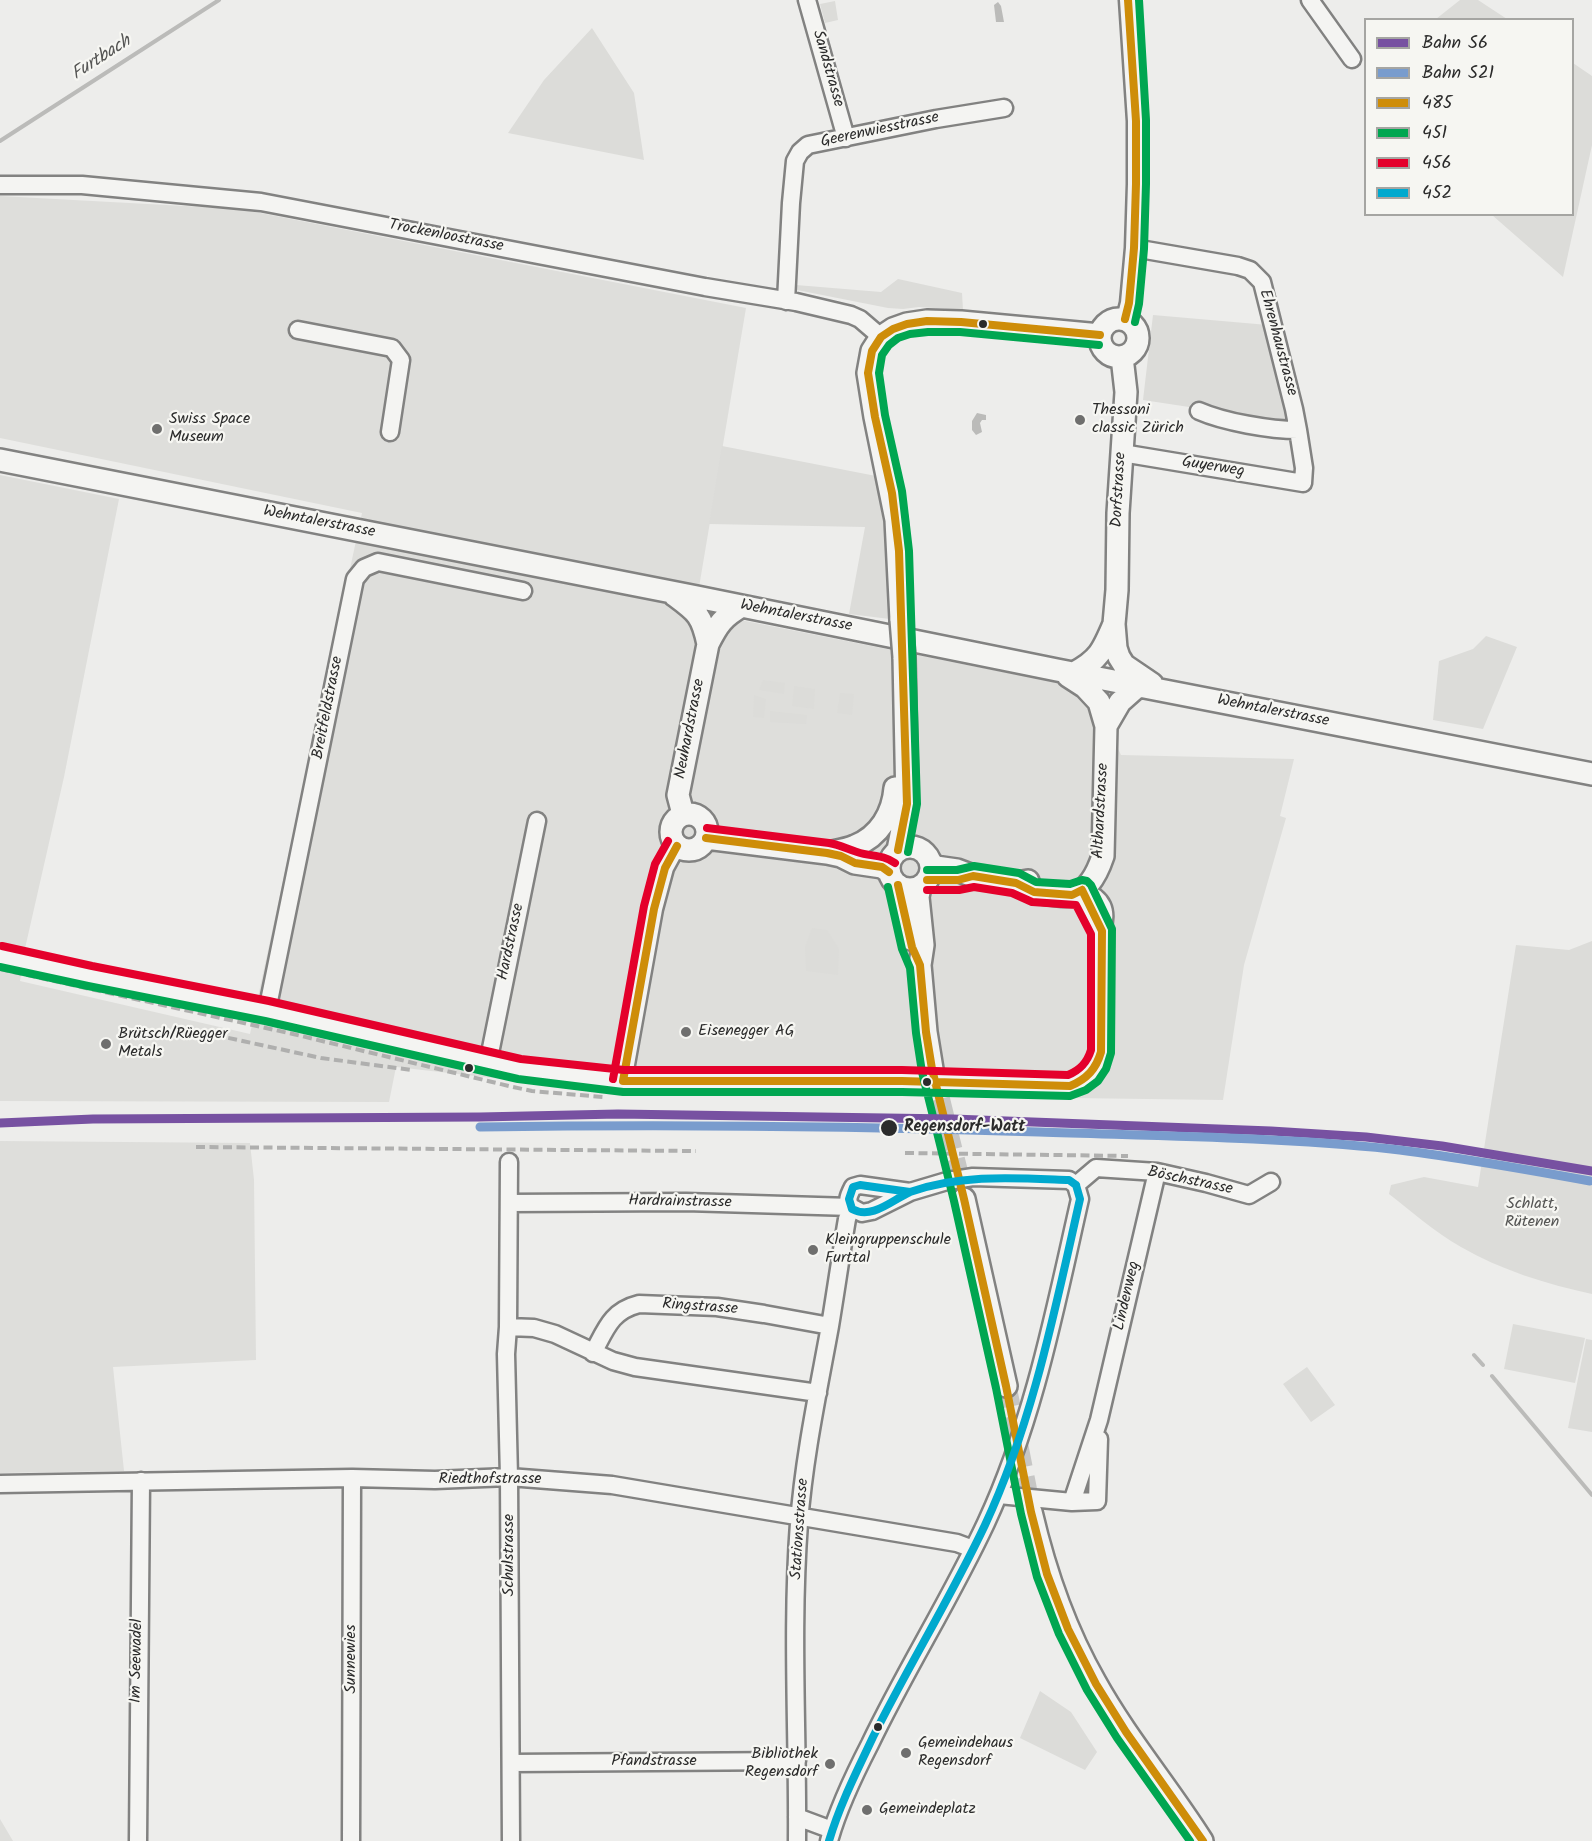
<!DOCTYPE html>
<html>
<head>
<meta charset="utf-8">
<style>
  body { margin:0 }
  #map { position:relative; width:1592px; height:1841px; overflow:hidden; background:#ededeb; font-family:Kalam,sans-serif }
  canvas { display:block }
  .legend { position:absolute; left:1364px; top:18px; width:210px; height:198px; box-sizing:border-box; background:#f6f6f2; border:2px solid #a5a5a2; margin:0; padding:8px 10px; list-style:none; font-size:18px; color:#2b2b2b }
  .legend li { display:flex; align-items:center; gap:12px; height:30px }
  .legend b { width:30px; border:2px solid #a5a5a2 }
</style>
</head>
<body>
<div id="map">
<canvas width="1592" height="1841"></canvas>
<ul class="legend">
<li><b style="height:8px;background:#7751a1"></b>Bahn S6</li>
<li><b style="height:8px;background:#799ccd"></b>Bahn S21</li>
<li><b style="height:8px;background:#ce8d09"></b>485</li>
<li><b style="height:8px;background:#00a651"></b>451</li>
<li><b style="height:8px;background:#e4002b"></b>456</li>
<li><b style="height:8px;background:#00a9ce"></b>452</li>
</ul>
</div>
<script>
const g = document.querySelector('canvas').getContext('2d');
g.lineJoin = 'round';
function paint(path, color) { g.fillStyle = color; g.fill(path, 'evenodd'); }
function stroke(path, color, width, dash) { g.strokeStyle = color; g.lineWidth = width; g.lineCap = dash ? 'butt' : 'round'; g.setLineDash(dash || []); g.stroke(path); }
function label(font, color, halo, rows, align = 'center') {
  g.font = font + ' Kalam,sans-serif'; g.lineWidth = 4.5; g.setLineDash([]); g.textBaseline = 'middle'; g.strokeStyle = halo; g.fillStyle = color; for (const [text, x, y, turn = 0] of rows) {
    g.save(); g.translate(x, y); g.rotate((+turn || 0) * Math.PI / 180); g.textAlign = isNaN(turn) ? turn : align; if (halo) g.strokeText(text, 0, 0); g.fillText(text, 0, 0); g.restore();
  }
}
const built = new Path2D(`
  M 0,196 L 240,209 L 746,308 L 695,611 L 1089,689 L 1121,755 L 1294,759 L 1280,816 L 1286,818 L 1244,965 L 1223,1100 L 616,1092 L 396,1067 L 389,1102 L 0,1101 L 0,475 L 119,499 L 64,777 L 26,944 L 20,981 L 250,1034 L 362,513 L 0,438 Z
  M 0,1141 L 250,1143 L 254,1180 L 256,1360 L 113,1367 L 124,1471 L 0,1473 Z
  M 0,1819 L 13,1841 L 0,1841 Z`);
const green = new Path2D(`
  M 1460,0 L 1478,0 L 1507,19 L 1436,19 Z
  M 835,1 L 838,20 L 825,23 L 820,4 Z
  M 592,28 L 634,93 L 644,160 L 508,133 L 544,80 Z
  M 1573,63 L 1592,76 L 1592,145 L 1563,277 L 1492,215 L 1572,214 Z
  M 898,279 L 962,293 L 963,310 L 919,307 L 903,309 L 888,308 L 797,290 L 796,285 L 881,292 Z
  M 1153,315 L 1268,325 L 1288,422 L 1143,400 Z
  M 722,446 L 876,476 L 885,534 L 890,619 L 849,614 L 865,527 L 709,524 Z
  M 1486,636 L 1517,647 L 1483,729 L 1433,720 L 1439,661 L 1473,649 Z
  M 763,680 L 785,683 L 784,694 L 759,690 Z
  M 794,686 L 815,689 L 814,709 L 792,706 Z
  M 840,693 L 854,694 L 852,715 L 837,713 Z
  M 754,695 L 766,699 L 764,718 L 753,717 Z
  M 770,711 L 807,715 L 806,724 L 770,722 Z
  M 812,928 L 827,930 L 839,949 L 838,975 L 806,971 L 805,947 Z
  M 1592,941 L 1592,1294 C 1546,1284 1501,1270 1461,1247 C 1435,1232 1412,1212 1389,1194 L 1391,1185 L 1424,1177 L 1478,1187 L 1516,945 L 1569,950 Z
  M 1513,1324 L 1585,1338 L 1575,1383 L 1504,1369 Z
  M 1586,1339 L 1592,1340 L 1592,1432 L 1568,1428 Z
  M 1307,1367 L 1335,1405 L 1311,1422 L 1283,1384 Z
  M 1040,1691 L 1071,1712 L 1097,1752 L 1085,1770 L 1020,1738 Z`);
const water = new Path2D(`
  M 998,2 L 1001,6 L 1004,22 L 996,22 L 994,5 Z
  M 977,413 L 986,415 L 986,420 L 982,420 L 980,423 L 982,432 L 976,435 L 972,430 L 972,421 Z`);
const stream = new Path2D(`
  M 0,141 L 219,0
  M 1474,1355 L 1483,1365
  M 1492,1376 L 1592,1495`);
const majorTunnel = new Path2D(`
  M 932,1069 L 964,1198
  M 1006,1386 L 1031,1512`);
const minor = new Path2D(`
  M 807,0 L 846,138
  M 1310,0 L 1352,59
  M 0,185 L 82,185 L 261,202 L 705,287 L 796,302 L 851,315 L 860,319 L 881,337
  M 1134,248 L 1238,266 L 1250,270 L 1262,282 L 1294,409 L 1298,430 C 1270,430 1224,422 1199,411
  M 786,301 L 791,203 L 795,161 L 800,152 L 808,145 L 936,119 L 1004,108
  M 1125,319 L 1129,303 L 1134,248 L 1136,184 L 1136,121 L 1128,0
  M 298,330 L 392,348 L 401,360 L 390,432
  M 1122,453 L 1303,483 L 1304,468 L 1298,430
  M 1082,890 L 1085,899 L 1102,931
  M 0,956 L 90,976 L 267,1011 L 502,1066 L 519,1069 L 623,1081 L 902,1081 L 1070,1086 C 1087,1080 1096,1071 1101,1052 L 1102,931 C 1108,910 1103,898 1082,890
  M 267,1011 L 355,579 L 364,568 L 378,562 L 523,591
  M 488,1063 L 537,821
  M 623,1081 L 654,909 L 665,868 L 677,846
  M 509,1162 L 508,1327 L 506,1354 L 509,1477 L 511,1841
  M 1076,1185 L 1096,1168 L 1157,1172 L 1206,1183 L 1249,1195 L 1271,1182
  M 509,1203 L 686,1202 L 851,1207 L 862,1213 L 872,1211 L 910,1192 L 947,1181 L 973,1177 L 1069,1180 L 1076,1185
  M 851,1207 C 846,1200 849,1195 853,1187 L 860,1185 L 910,1192
  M 508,1327 L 534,1328 L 555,1334 L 613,1361 L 635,1367 L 818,1393
  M 593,1353 C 606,1329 611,1311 639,1304 L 717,1307 L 764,1314 L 830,1326
  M 0,1484 L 352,1478 L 435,1480 L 509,1477 L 612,1485 L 957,1543 L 973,1549
  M 999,1495 L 1072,1502 L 1097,1501 L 1099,1439
  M 1072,1502 L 1099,1420 L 1157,1172
  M 511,1763 L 797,1761
  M 797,1817 L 832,1830
  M 138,1841 L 141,1481
  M 351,1841 L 352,1478
  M 797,1841 C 798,1735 791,1629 799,1523 C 804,1457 818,1392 830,1326 C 836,1290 841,1254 847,1219 L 851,1207
  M 829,1841 C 838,1808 854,1775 870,1744 C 906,1669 951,1598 986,1523 C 1034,1420 1055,1309 1080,1199 L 1076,1185`);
const major = new Path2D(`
  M1100 338a19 19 0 1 1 38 0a19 19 0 1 1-38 0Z
  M 1122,357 L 1126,392 L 1118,513 L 1117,590 L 1114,624 L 1116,648 L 1119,657 L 1124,665 L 1152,684
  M 0,460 L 697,597 L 1057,670 L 1592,774
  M 674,595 C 697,612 702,615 708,644
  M 901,620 L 896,520 L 875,417 L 868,373 L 872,351 L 881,337 L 893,329 L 907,324 L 927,321 L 961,322 L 1100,335
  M 1074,673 C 1099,660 1103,650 1114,624
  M 1106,726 L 1120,702 L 1138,686
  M671 832a18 18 0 1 1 36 0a18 18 0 1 1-36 0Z
  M 683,814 L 678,795 L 708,644 C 718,624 723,617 742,606
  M 706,838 L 827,853 L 841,856 L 855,863 L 882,867 L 889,872
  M889 868a21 21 0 1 1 42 0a21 21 0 1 1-42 0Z
  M 898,850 L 907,804 L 904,657
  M 827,853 C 836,851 846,850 855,846 C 880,836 893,813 895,788
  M 930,862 L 936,867 L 957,870 L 973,876 L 1016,883 L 1028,881
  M 1016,883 C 1027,890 1035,892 1048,894 C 1055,894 1065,897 1072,895 C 1089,891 1098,871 1103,856 L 1106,726 L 1099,702 L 1085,687 L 1068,676
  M 898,885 L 911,939
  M 920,887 L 918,897 L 923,945 L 920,965 L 926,1032 L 932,1069
  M 964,1199 L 1006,1386
  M 1031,1512 C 1045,1572 1064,1628 1095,1682 C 1126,1738 1168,1787 1202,1841`);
const rail = new Path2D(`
  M 0,969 L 293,1034 L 513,1087 L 532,1091 L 603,1097
  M 215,1035 L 321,1058 L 412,1070
  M 196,1147 L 696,1151
  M 905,1153 L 1128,1156`);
const majorBridge = new Path2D(`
  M 901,620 L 904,657`);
const bus1 = new Path2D(`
  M 1125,319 L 1129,303 L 1134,248 L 1136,184 L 1136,121 L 1128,0
  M 706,838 L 827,853 L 841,856 L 855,863 L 882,867 L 889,872
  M 898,850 L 907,804 L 899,551 L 892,493 L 875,417 L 868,373 L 872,351 L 881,337 L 893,329 L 907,324 L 927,321 L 961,322 L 1100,335
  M 927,880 L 958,880 L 973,876 L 1016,883 L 1034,892 L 1072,895 L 1082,890
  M 898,885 L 912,947 L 920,965 L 926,1032 L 932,1069 L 964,1199 L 1006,1386 L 1031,1512 L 1047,1574 L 1068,1629 L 1096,1684 L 1126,1732 L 1203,1841
  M 623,1081 L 902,1081 L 1070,1086 C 1087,1079 1096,1069 1101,1052 L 1102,931 L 1082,890
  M 623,1081 L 654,909 L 665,868 L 677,846`);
const bus2 = new Path2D(`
  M 1135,322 L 1139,304 L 1144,249 L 1146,184 L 1146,120 L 1139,0
  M 908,852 L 917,804 L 909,551 L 902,491 L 885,415 L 879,373 L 882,355 L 889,345 L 898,338 L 910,334 L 928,332 L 960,332 L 1099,345
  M 888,887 L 902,949 L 910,968 L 916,1033 L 922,1072 L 954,1201 L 996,1388 L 1021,1514 L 1037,1577 L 1059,1634 L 1087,1690 L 1117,1738 L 1190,1841
  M 0,967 L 88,986 L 265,1021 L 518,1079 L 623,1092 L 902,1092 L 1070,1096 L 1086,1090 L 1098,1081 L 1106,1069 L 1111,1053 L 1112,929 L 1091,885 L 1087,881 L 1082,880 L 1070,884 L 1036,882 L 1019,873 L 974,866 L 957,870 L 927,870`);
const bus3 = new Path2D(`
  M 707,828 L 829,843 C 840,845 847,849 857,852 C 872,857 882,854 895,863
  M 2,946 L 92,966 L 269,1001 L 521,1059 L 624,1070 L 902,1070 L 1068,1075 C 1080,1070 1087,1063 1091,1050 L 1091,934 L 1076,905 L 1032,902 L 1012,893 L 974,887 L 959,890 L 927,890
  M 613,1079 L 644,906 L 655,864 L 668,841`);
const bus4 = new Path2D(`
  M 860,1185 L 910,1192 C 892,1200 872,1220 852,1209 L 849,1199 L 853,1187 Z
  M 910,1192 C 962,1174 1014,1178 1069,1180 L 1076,1185
  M 829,1841 C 840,1804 857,1771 873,1737 C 909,1665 951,1597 985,1525 C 1033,1422 1055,1309 1080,1199 L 1076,1185`);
const rail1 = new Path2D(`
  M 0,1123 L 93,1119 L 480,1117 L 618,1114 L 953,1119 L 1271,1131 L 1366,1137 L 1442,1146 L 1592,1171`);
const rail2 = new Path2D(`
  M 480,1127 C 667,1124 853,1126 1039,1132 C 1157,1136 1275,1137 1391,1149 C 1458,1157 1524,1169 1590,1181`);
const markers = [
  [983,324,5,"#2b2b2b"],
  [1080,420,6,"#6f6f6e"],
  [157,429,6,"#6f6f6e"],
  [686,1032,6,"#6f6f6e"],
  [106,1044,6,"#6f6f6e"],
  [469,1068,5,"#2b2b2b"],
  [927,1082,5,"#2b2b2b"],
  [889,1128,9,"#2b2b2b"],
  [813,1250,6,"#6f6f6e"],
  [878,1727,5,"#2b2b2b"],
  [906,1753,6,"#6f6f6e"],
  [830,1764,6,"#6f6f6e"],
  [867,1810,6,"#6f6f6e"]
];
const streetNames = [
  ["Sandstrasse",827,69,74],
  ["Geerenwiesstrasse",880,131,-12],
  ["Trockenloostrasse",446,237,11],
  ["Ehrenhaustrasse",1277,343,75],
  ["Guyerweg",1213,468,9],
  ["Dorfstrasse",1120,490,-87],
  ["Wehntalerstrasse",319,523,11],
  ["Wehntalerstrasse",796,617,11],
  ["Breitfeldstrasse",329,708,-79],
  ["Wehntalerstrasse",1273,712,11],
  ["Neuhardstrasse",691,729,-79],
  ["Althardstrasse",1102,811,-87],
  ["Hardstrasse",512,942,-78],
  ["Böschstrasse",1190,1182,12],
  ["Hardrainstrasse",680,1203,1],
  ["Lindenweg",1128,1296,-77],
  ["Ringstrasse",700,1308,4],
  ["Riedthofstrasse",490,1480],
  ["Stationsstrasse",801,1529,-86],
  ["Schulstrasse",510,1555,-90],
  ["Sunnewies",352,1659,-90],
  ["Im Seewadel",138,1661,-89],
  ["Pfandstrasse",654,1762]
];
const poiNames = [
  ["Thessoni",1092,411],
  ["classic Zürich",1092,429],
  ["Swiss Space",169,420],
  ["Museum",169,438],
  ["Eisenegger AG",698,1032],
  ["Brütsch/Rüegger",118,1035],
  ["Metals",118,1053],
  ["Kleingruppenschule",825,1241],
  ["Furttal",825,1259],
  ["Gemeindehaus",918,1744],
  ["Regensdorf",918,1762],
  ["Bibliothek",818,1755,"right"],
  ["Regensdorf",818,1773,"right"],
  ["Gemeindeplatz",879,1810]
];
const stopNames = [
  ["Regensdorf-Watt",904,1128]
];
const parkNames = [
  ["Schlatt,",1532,1205],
  ["Rütenen",1532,1223]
];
const waterNames = [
  ["Furtbach",102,59,-33]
];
paint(built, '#dededb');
paint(green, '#dcdcd9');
paint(water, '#bbbbb9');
stroke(stream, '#bbbbb9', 4);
stroke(majorTunnel, '#c6c6c5', 21, [21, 10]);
stroke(minor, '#828281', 21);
stroke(major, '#828281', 26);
stroke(minor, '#f4f4f2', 16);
stroke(major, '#f4f4f2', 21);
stroke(rail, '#afafae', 4, [9, 4.5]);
stroke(majorBridge, '#828281', 26, []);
stroke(majorBridge, '#f4f4f2', 21);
stroke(bus1, '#ce8d09', 8);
stroke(bus2, '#00a651', 8);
stroke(bus3, '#e4002b', 8);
stroke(bus4, '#00a9ce', 8);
stroke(rail1, '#7751a1', 9);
stroke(rail2, '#799ccd', 9);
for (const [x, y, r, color] of markers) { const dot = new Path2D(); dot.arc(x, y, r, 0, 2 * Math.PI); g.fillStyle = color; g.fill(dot); stroke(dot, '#f6f6f2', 2); }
label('16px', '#2b2b2b', '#f6f6f2', streetNames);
label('16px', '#2b2b2b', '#f6f6f2', poiNames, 'left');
label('bold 16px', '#2b2b2b', '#f6f6f2', stopNames, 'left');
label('16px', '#545453', '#f6f6f2', parkNames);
label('italic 18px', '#565655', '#f6f6f2', waterNames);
</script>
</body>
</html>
